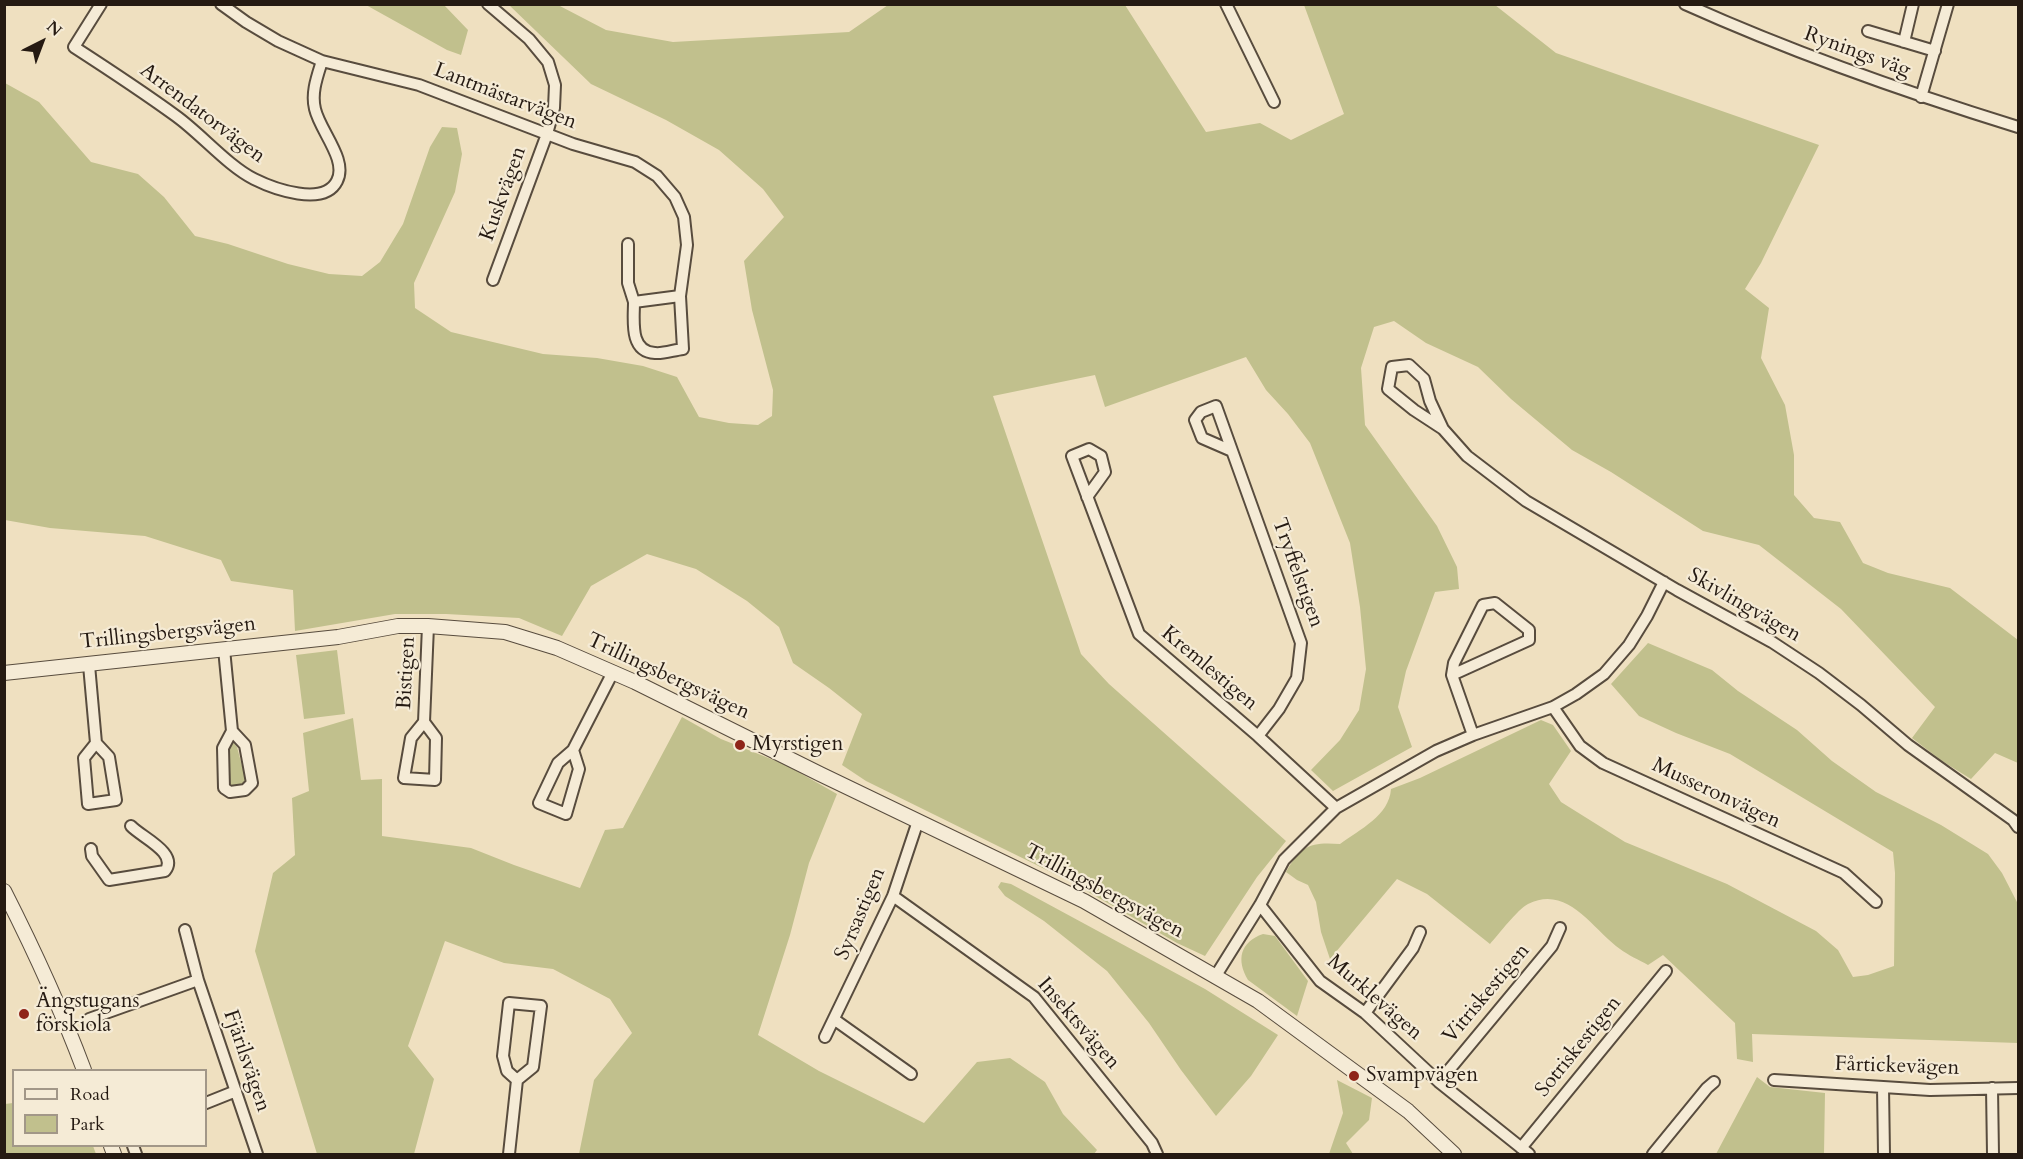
<!DOCTYPE html>
<html>
<head>
<meta charset="utf-8">
<style>
  body { margin:0 }
  #map { position:relative; width:2023px; height:1159px; overflow:hidden; background:#efe0c0; font-family:Cardo,serif }
  canvas { display:block }
  .frame { position:absolute; inset:0; border:6px solid #251a12; pointer-events:none }
  .legend { position:absolute; left:12px; top:1069px; width:195px; height:78px; box-sizing:border-box; background:#f5ebd6; border:2px solid #a29788; margin:0; padding:8px 10px; list-style:none; font-size:18px; color:#251a12 }
  .legend li { display:flex; align-items:center; gap:12px; height:30px }
  .legend b { width:30px; border:2px solid #a29788 }
  .north { position:absolute; left:12px; top:12px; width:60px; height:60px; -webkit-text-stroke:4px #f5ebd6; paint-order:stroke; rotate:42deg; font-size:16px; font-weight:700; line-height:24px; text-align:center; color:#251a12 }
  .north::after { content:''; display:block; margin:auto; width:21px; height:27px; background:#251a12; clip-path:polygon(50% 0,100% 100%,50% 72%,0 100%) }
</style>
</head>
<body>
<div id="map">
<canvas width="2023" height="1159"></canvas>
<div class="frame"></div>
<ul class="legend">
<li><b style="height:8px;background:#f5ebd6"></b>Road</li>
<li><b style="height:16px;background:#c1c08d"></b>Park</li>
</ul>
<div class="north">N</div>
</div>
<script>
const g = document.querySelector('canvas').getContext('2d');
g.lineJoin = 'round';
function paint(path, color) { g.fillStyle = color; g.fill(path, 'evenodd'); }
function stroke(path, color, width, dash) { g.strokeStyle = color; g.lineWidth = width; g.lineCap = dash ? 'butt' : 'round'; g.setLineDash(dash || []); g.stroke(path); }
function label(font, color, halo, rows, align = 'center') {
  g.font = font + ' Cardo,serif'; g.lineWidth = 4.5; g.setLineDash([]); g.textBaseline = 'middle'; g.strokeStyle = halo; g.fillStyle = color; for (const [text, x, y, turn = 0] of rows) {
    g.save(); g.translate(x, y); g.rotate((+turn || 0) * Math.PI / 180); g.textAlign = isNaN(turn) ? turn : align; if (halo) g.strokeText(text, 0, 0); g.fillText(text, 0, 0); g.restore();
  }
}
const green = new Path2D(`
  M 366,5 L 444,5 L 468,30 L 461,55 L 447,50 Z
  M 509,5 L 558,5 L 606,30 L 673,42 L 849,32 L 888,5 L 1125,5 L 1206,132 L 1260,123 L 1291,140 L 1344,114 L 1304,5 L 1495,5 L 1556,53 L 1819,145 L 1761,263 L 1745,289 L 1769,308 L 1761,358 L 1785,405 L 1794,455 L 1794,495 L 1814,518 L 1840,522 L 1863,563 L 1888,573 L 1950,588 L 2018,640 L 2018,763 L 1995,753 L 1971,779 L 1942,761 L 1912,738 L 1935,707 L 1841,609 L 1759,545 L 1703,531 L 1611,472 L 1572,450 L 1511,399 L 1478,367 L 1426,343 L 1394,321 L 1374,327 L 1361,368 L 1365,425 L 1437,526 L 1457,567 L 1459,589 L 1435,592 L 1406,671 L 1398,707 L 1412,747 L 1333,791 L 1311,770 L 1340,740 L 1359,710 L 1366,669 L 1360,607 L 1350,543 L 1310,443 L 1288,414 L 1266,390 L 1246,357 L 1105,407 L 1095,375 L 993,396 L 1081,654 L 1109,684 L 1286,841 L 1257,877 L 1205,956 L 1177,943 L 1071,882 L 866,781 L 842,765 L 862,714 L 829,688 L 793,663 L 779,627 L 747,601 L 696,569 L 647,554 L 591,586 L 562,636 L 519,618 L 446,614 L 395,614 L 295,631 L 293,590 L 231,581 L 221,560 L 145,536 L 50,528 L 5,520 L 5,83 L 39,102 L 91,162 L 138,174 L 164,197 L 195,236 L 228,244 L 288,264 L 329,274 L 362,276 L 380,262 L 403,224 L 430,147 L 442,127 L 457,128 L 462,154 L 455,192 L 414,283 L 415,308 L 451,332 L 543,354 L 597,358 L 643,366 L 677,377 L 699,417 L 729,423 L 758,425 L 772,416 L 773,390 L 752,310 L 744,261 L 784,217 L 763,189 L 719,150 L 666,120 L 591,84 Z
  M 1648,643 L 1712,670 L 1738,691 L 1797,730 L 1832,761 L 1876,792 L 1941,825 L 1988,854 L 2002,873 L 2018,904 L 2018,1043 L 1752,1034 L 1753,1062 L 1737,1059 L 1735,1023 L 1663,955 L 1648,965 C 1639,960 1628,955 1620,949 C 1592,929 1568,884 1528,904 C 1518,909 1498,935 1490,944 L 1427,894 L 1397,879 L 1330,959 L 1321,932 L 1316,902 L 1308,885 L 1297,880 L 1286,872 C 1301,845 1311,842 1340,844 C 1360,829 1389,816 1391,789 L 1420,778 L 1541,720 L 1553,725 L 1571,751 L 1549,784 L 1561,802 L 1625,842 L 1727,884 L 1816,931 L 1838,950 L 1853,977 L 1868,975 L 1894,966 L 1895,873 L 1893,852 L 1730,754 L 1676,733 L 1639,716 L 1611,684 Z
  M 337,650 L 345,714 L 304,719 L 296,655 Z
  M 682,717 L 721,739 L 786,765 L 837,794 L 809,863 L 790,935 L 758,1035 L 819,1071 L 924,1123 L 977,1062 L 1010,1058 L 1045,1082 L 1063,1114 L 1097,1150 L 1094,1154 L 579,1154 L 594,1080 L 632,1033 L 610,999 L 553,969 L 504,963 L 445,941 L 408,1046 L 434,1079 L 414,1154 L 317,1154 L 255,951 L 273,873 L 295,855 L 292,798 L 309,791 L 303,733 L 353,718 L 361,780 L 382,779 L 382,836 L 471,848 L 514,865 L 580,888 L 605,830 L 623,828 Z
  M 233,742 L 237,747 L 246,781 L 243,785 L 234,787 L 228,783 L 227,780 L 230,744 Z
  M 1001,882 L 1011,884 L 1205,989 L 1278,1035 L 1251,1076 L 1216,1116 L 1181,1070 L 1149,1023 L 1107,971 L 1044,921 L 1005,896 L 998,887 Z
  M 1263,934 L 1275,936 L 1308,981 L 1297,1016 L 1248,980 C 1236,960 1240,942 1263,934 Z
  M 1757,1077 L 1770,1087 L 1825,1093 L 1824,1154 L 1716,1154 Z
  M 1337,1080 L 1372,1098 L 1369,1120 L 1346,1143 L 1353,1154 L 1329,1154 L 1343,1113 Z
  M 13,1103 L 14,1146 L 93,1146 L 96,1154 L 5,1154 L 5,1104 Z`);
const minor = new Path2D(`
  M 101,4 L 74,47 C 108,69 143,92 176,116 C 201,134 228,166 254,179 C 274,189 324,207 337,181 C 348,160 320,131 315,109 C 311,93 317,77 322,61
  M 221,4 L 246,22 L 278,41 L 322,61 L 419,85 L 573,144 L 635,162 L 657,176 L 675,197 L 684,217 L 687,245 L 680,296 L 683,349 C 674,350 663,354 655,353 C 629,352 634,320 634,302 L 680,296
  M 488,4 L 529,39 L 548,62 L 555,85 L 554,108 L 547,134 L 493,280
  M 1226,4 L 1274,102
  M 1685,4 C 1794,53 1905,92 2018,127
  M 1868,31 L 1935,51
  M 1904,42 L 1913,4
  M 1921,97 L 1948,4
  M 628,244 L 628,283 L 634,302
  M 1443,429 L 1430,401 L 1424,379 L 1409,365 L 1392,367 L 1388,389 L 1414,410 L 1443,429 L 1467,456 L 1526,501 L 1677,590 L 1772,642 L 1819,673 L 1861,705 L 1908,745 L 2013,820 L 2018,827
  M 1232,451 L 1202,438 L 1195,420 L 1201,412 L 1216,406 L 1301,643 L 1297,678 L 1279,709 L 1258,736
  M 1087,497 L 1105,472 L 1101,456 L 1089,449 L 1072,456 L 1139,634 L 1258,736 L 1336,808
  M 224,649 L 232,731 L 245,745 L 252,783 L 245,790 L 230,792 L 224,788 L 223,748 L 232,731
  M 89,665 L 96,743 L 109,757 L 116,800 L 88,804 L 84,758 L 96,743
  M 1452,675 L 1529,640 L 1529,630 L 1495,603 L 1483,605 L 1454,663 L 1452,675 L 1473,735
  M 1553,707 L 1580,746 L 1603,763 L 1844,873 L 1876,902
  M 424,722 L 411,738 L 404,778 L 435,780 L 436,738 L 424,722 L 428,626
  M 573,750 L 558,763 L 539,803 L 566,814 L 579,769 L 573,750 L 613,672
  M 91,849 L 92,856 L 109,880 L 165,871 C 179,853 141,837 131,826
  M 893,896 L 1034,997 L 1152,1143 L 1157,1154
  M 1260,905 L 1320,981 L 1365,1013 L 1439,1082 L 1529,1154
  M 185,930 L 198,980 L 257,1154
  M 1215,977 L 1260,905 L 1284,860 L 1336,808 L 1436,751 L 1473,735 L 1553,707 L 1576,694 L 1604,674 L 1629,645 L 1647,616 L 1664,582
  M 1365,1013 L 1413,948 L 1420,932
  M 89,1019 L 198,980
  M 835,1020 L 911,1074
  M 825,1037 L 893,896 L 918,821
  M 1774,1080 L 1930,1090 L 2018,1088
  M 1439,1082 L 1552,946 L 1560,928
  M 1883,1087 L 1884,1154
  M 1992,1088 L 1993,1154
  M 206,1103 L 236,1091
  M 133,1146 L 136,1154
  M 1521,1148 L 1666,971
  M 509,1154 L 517,1080 L 533,1067 L 541,1006 L 509,1003 L 503,1056 L 507,1071 L 517,1080
  M 1653,1154 L 1707,1088 L 1714,1082`);
const tertiary = new Path2D(`
  M 4,673 L 338,637 L 398,626 L 428,626 L 505,632 L 557,648 L 635,682 L 820,774 L 1084,901 L 1258,1001 L 1408,1111 L 1454,1154
  M 4,891 C 34,950 61,1009 84,1070
  M 111,1146 L 114,1154`);
const markers = [
  [740,745,6,"#8f2418"],
  [24,1014,6,"#8f2418"],
  [1354,1076,6,"#8f2418"]
];
const streetNames = [
  ["Rynings väg",1857,53,20],
  ["Lantmästarvägen",505,97,21],
  ["Arrendatorvägen",202,114,37],
  ["Kuskvägen",504,194,-70],
  ["Tryffelstigen",1297,573,70],
  ["Skivlingvägen",1744,606,30],
  ["Trillingsbergsvägen",168,634,-6],
  ["Kremlestigen",1209,669,40],
  ["Bistigen",407,673,-87],
  ["Trillingsbergsvägen",668,677,25],
  ["Musseronvägen",1716,794,25],
  ["Trillingsbergsvägen",1104,892,28],
  ["Syrsastigen",861,914,-67],
  ["Vitriskestigen",1487,994,-50],
  ["Murklevägen",1374,998,41],
  ["Insektsvägen",1078,1024,49],
  ["Sotriskestigen",1579,1047,-51],
  ["Fjärilsvägen",246,1061,71],
  ["Fårtickevägen",1897,1067,2]
];
const poiNames = [
  ["Myrstigen",752,745],
  ["Ängstugans",36,1002],
  ["förskiola",36,1026],
  ["Svampvägen",1366,1076]
];
paint(green, '#c1c08d');
stroke(minor, '#584c3e', 14);
stroke(tertiary, '#584c3e', 16);
stroke(minor, '#f5ebd6', 10);
stroke(tertiary, '#f5ebd6', 14);
for (const [x, y, r, color] of markers) { const dot = new Path2D(); dot.arc(x, y, r, 0, 2 * Math.PI); g.fillStyle = color; g.fill(dot); stroke(dot, '#f5ebd6', 2); }
label('21px', '#251a12', '#f5ebd6', streetNames);
label('21px', '#251a12', '#f5ebd6', poiNames, 'left');
</script>
</body>
</html>
